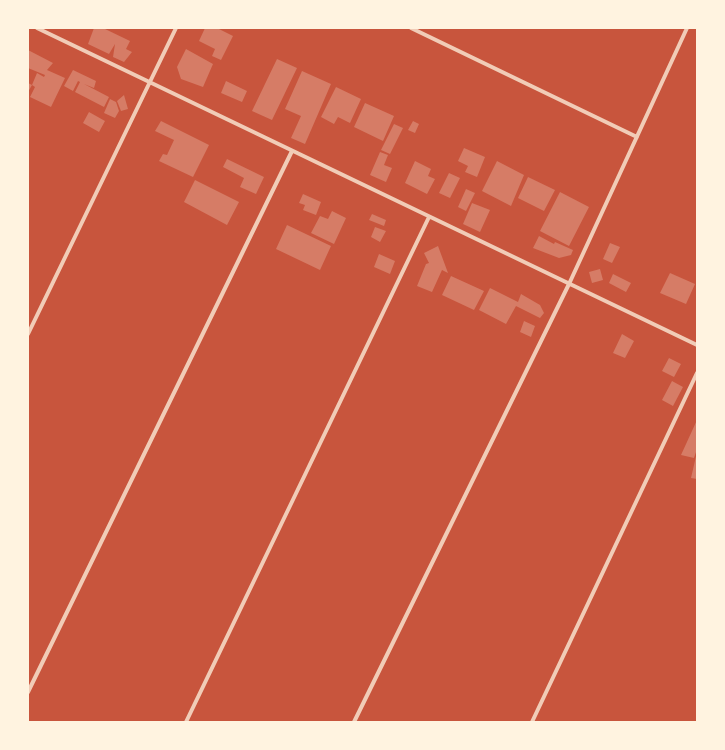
<!DOCTYPE html>
<html>
<head>
<meta charset="utf-8">
<style>
  body { margin:0 }
  #map { position:relative; width:725px; height:750px; overflow:hidden; background:#c8553d; font-family:Quicksand,sans-serif }
  canvas { display:block }
  .frame { position:absolute; inset:0; border:29px solid #fff3e0; pointer-events:none }
</style>
</head>
<body>
<div id="map">
<canvas width="725" height="750"></canvas>
<div class="frame"></div>
</div>
<script>
const g = document.querySelector('canvas').getContext('2d');
g.lineJoin = 'round';
function paint(path, color) { g.fillStyle = color; g.fill(path, 'evenodd'); }
function stroke(path, color, width, dash) { g.strokeStyle = color; g.lineWidth = width; g.lineCap = dash ? 'butt' : 'round'; g.setLineDash(dash || []); g.stroke(path); }
const building = new Path2D(`
  M 94,28 L 103,28 L 130,41 L 126,49 L 132,52 L 124,62 L 113,57 L 115,44 L 109,54 L 88,44 Z
  M 205,28 L 217,28 L 233,36 L 221,60 L 212,56 L 215,49 L 199,41 Z
  M 186,49 L 213,64 L 203,87 L 181,79 L 177,67 Z
  M 28,50 L 53,63 L 47,70 L 65,78 L 51,107 L 30,97 L 35,87 L 32,85 L 28,92 L 28,83 L 32,85 L 37,73 L 44,77 L 45,75 L 28,68 Z
  M 277,59 L 297,68 L 272,120 L 252,111 Z
  M 73,70 L 96,81 L 94,88 L 84,84 L 109,97 L 104,107 L 75,92 L 80,82 L 78,81 L 73,91 L 64,86 Z
  M 302,71 L 331,84 L 305,144 L 291,138 L 301,116 L 285,109 Z
  M 226,81 L 247,91 L 242,102 L 221,93 Z
  M 336,87 L 361,99 L 350,123 L 338,117 L 334,124 L 321,117 Z
  M 124,95 L 128,109 L 121,111 L 117,101 Z
  M 110,99 L 116,102 L 119,111 L 115,118 L 104,113 Z
  M 365,103 L 394,116 L 383,141 L 354,127 Z
  M 89,112 L 105,121 L 99,132 L 83,123 Z
  M 161,121 L 209,145 L 193,177 L 159,161 L 163,154 L 167,155 L 174,140 L 155,131 Z
  M 413,121 L 419,124 L 415,133 L 408,130 Z
  M 394,124 L 403,128 L 390,154 L 381,150 Z
  M 464,148 L 485,157 L 477,177 L 465,172 L 468,166 L 458,161 Z
  M 380,152 L 388,155 L 384,165 L 392,168 L 386,182 L 370,175 Z
  M 227,159 L 264,177 L 256,194 L 240,187 L 244,178 L 223,167 Z
  M 415,161 L 431,169 L 428,176 L 435,179 L 427,194 L 405,183 Z
  M 497,161 L 524,175 L 511,206 L 482,191 Z
  M 449,173 L 460,178 L 450,198 L 439,193 Z
  M 528,177 L 555,190 L 544,211 L 518,198 Z
  M 195,180 L 239,202 L 227,225 L 184,202 Z
  M 466,189 L 475,193 L 466,211 L 458,207 Z
  M 560,192 L 589,207 L 569,246 L 540,231 Z
  M 303,194 L 321,202 L 316,215 L 303,210 L 305,205 L 299,203 Z
  M 472,203 L 490,210 L 480,232 L 463,224 Z
  M 332,211 L 346,218 L 334,244 L 311,233 L 320,216 L 328,219 Z
  M 372,214 L 386,220 L 384,226 L 369,220 Z
  M 287,225 L 331,246 L 320,270 L 276,249 Z
  M 375,227 L 386,231 L 380,242 L 371,237 Z
  M 539,236 L 554,244 L 555,242 L 573,250 L 571,255 L 559,258 L 533,248 Z
  M 610,243 L 620,247 L 612,263 L 603,259 Z
  M 438,246 L 448,273 L 442,270 L 432,292 L 417,286 L 426,264 L 429,263 L 424,253 Z
  M 379,254 L 395,261 L 390,274 L 374,267 Z
  M 600,269 L 603,280 L 592,283 L 589,272 Z
  M 670,273 L 695,284 L 686,304 L 660,293 Z
  M 613,274 L 631,283 L 626,292 L 609,283 Z
  M 451,276 L 484,291 L 474,310 L 442,295 Z
  M 490,288 L 518,302 L 521,294 L 540,305 L 544,313 L 540,318 L 516,306 L 506,324 L 479,310 Z
  M 524,321 L 535,326 L 531,337 L 520,332 Z
  M 622,334 L 634,341 L 625,358 L 613,353 Z
  M 669,358 L 681,364 L 674,377 L 662,371 Z
  M 672,381 L 683,387 L 673,406 L 662,400 Z
  M 697,420 L 697,449 L 694,458 L 681,455 Z
  M 697,452 L 697,479 L 691,478 Z`);
const minor = new Path2D(`
  M 37,28 L 697,345
  M 411,28 L 637,137
  M 28,334 L 176,28
  M 28,692 L 292,151
  M 186,722 L 429,217
  M 354,722 L 569,284 L 687,28
  M 532,722 L 697,373`);
paint(building, '#d67c66');
stroke(minor, '#f1ccb7', 4);
</script>
</body>
</html>
